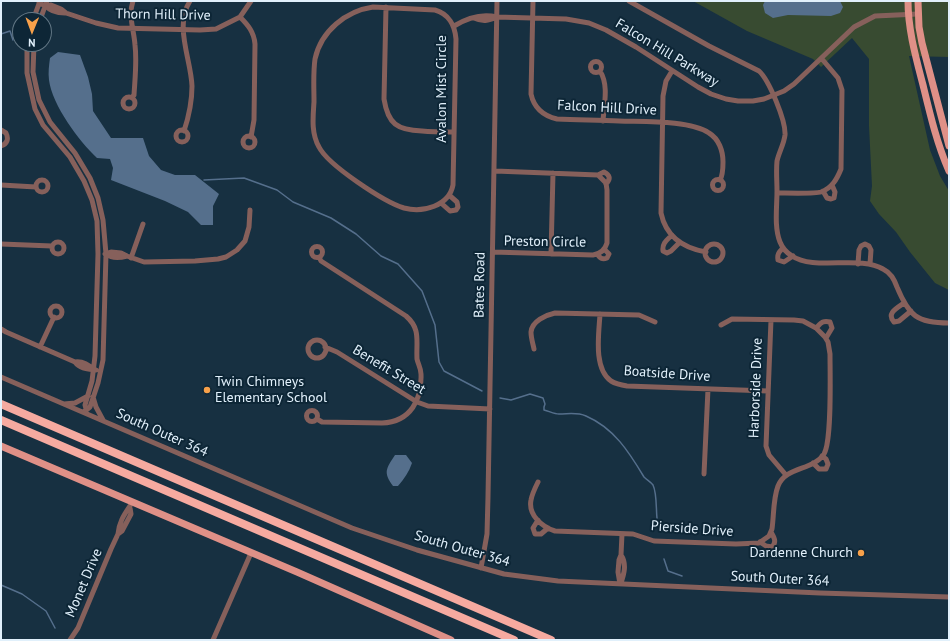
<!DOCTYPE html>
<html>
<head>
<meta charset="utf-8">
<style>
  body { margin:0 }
  #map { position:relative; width:950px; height:641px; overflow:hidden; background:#173041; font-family:"PT Sans",sans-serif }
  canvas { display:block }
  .frame { position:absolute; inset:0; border:2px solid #e1f0fb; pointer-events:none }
  .north { position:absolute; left:12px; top:12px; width:40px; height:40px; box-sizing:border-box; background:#0d2636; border:1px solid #627785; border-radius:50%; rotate:181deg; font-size:11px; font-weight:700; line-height:16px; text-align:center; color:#e1f0fb }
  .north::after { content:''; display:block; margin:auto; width:14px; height:18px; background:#f8a14a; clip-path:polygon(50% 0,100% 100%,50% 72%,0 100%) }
</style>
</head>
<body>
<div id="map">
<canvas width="950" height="641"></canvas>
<div class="frame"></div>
<div class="north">N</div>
</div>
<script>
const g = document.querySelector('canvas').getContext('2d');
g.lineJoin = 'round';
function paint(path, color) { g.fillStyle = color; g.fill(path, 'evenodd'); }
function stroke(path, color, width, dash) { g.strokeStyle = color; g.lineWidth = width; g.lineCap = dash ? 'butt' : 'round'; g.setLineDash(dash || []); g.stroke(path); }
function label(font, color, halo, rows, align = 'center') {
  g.font = font + ' "PT Sans",sans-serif'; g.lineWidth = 4; g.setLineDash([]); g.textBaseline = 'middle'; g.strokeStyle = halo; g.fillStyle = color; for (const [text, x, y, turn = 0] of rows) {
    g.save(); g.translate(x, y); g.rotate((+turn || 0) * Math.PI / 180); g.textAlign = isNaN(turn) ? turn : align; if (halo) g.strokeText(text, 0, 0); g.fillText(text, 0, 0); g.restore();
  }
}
const green = new Path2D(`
  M 693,1 L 949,1 L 949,57 L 909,56 L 930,150 L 940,176 L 949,191 L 949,290 L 935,283 L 910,252 L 896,232 L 879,214 L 870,201 L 872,186 L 869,126 L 869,59 L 852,38 L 821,67 L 813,59 L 747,31 Z`);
const water = new Path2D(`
  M 765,1 L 840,1 L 843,7 L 840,13 L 831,16 L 788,15 L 773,18 L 765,13 L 763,5 Z
  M 58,52 L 80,55 L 88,77 L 92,94 L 93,111 L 111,138 L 143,138 L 149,156 L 161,170 L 175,175 L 195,175 L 219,194 L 213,206 L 213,225 L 201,225 L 188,212 L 165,201 L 111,180 L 113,168 L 110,159 L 97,158 C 79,141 52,105 49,80 C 48,73 49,65 50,58 Z
  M 395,455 L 406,455 L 412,463 C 409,472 404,479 398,486 L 393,486 C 383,472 386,469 395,455 Z`);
const stream = new Path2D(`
  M 1,34 L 10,31 L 13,40
  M 204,180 L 244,178 L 277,190 L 293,202 L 331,218 L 356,234 L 381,256 L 398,264 L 422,291 L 435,325 L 439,362 L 444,371 L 482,391
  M 500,398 L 511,400 L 530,394 L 543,398 L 545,404 L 544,407 L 544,410 C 549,411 554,414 559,414 C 569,414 577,412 586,416 C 614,428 629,452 644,477 C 647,480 651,482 653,485 C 657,493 656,510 657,518
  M 664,559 L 668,571 L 682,576
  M 1,585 L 22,594 L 46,611 L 55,628`);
const minor = new Path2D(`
  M 533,1 L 531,94 C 534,108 544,116 557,119 C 578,120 598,120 619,121 C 642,122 690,120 709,133 C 719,139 723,151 723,162 C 723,168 723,175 720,180
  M 629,1 L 709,46 L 759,71 C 769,80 786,121 785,135 C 784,144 779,152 777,161 C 776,171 777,181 777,191 C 777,207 774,227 780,242 C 782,247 787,253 792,256 C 814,271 860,255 883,269 C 891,273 894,279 897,287 C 909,316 917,323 949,323
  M 39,3 L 46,6 L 51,5 L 61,9 L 66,13 L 96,23 L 118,28 L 200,30 L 216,29 L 240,17 L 251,1
  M 46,6 C 50,11 58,13 65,13
  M 373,7 L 435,10 C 449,14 455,26 456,39 L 453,185 C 449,206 423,213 404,208 C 384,202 328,165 319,147 C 311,133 313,117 314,102 C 314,88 313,73 315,59 C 321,31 346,11 373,7 Z
  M 386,7 L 384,99 C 388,124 397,130 422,131 C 432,132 443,132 453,132
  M 240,17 C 248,25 254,32 255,44 L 254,120 L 251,137
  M 474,18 C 483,22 488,21 497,17
  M 33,20 L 40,1
  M 40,20 L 47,1
  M 454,26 C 467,18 481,13 497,17 L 566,19 L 589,23 L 606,30 L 636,47 L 698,87 L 711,94 L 726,99 L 738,101 L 753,101 L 764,99 L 784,91 L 794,84 L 854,27 L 875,16 L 918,14
  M 27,44 L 27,73 L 35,109 L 43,125 L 70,157 L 84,181 L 92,200 L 97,221 L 98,254 L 95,356 L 92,381 L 85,405 L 86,409
  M 34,44 L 33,72 L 39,100 L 50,122 L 75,153 L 90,178 L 98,198 L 103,220 L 106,254 L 103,360 L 98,383 L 90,407 L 84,412
  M590.5 67a5.5 5.5 0 1 1 11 0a5.5 5.5 0 1 1-11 0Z
  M 600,71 C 609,85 604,105 603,121
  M 672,71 L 666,81 L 663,96 L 661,213 C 666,237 683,248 706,252
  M123 103a6 6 0 1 1 12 0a6 6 0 1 1-12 0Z
  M 132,98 L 134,95 C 135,78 137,61 135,45 C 134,30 128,16 133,1
  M 1,130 L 6,133 C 9,139 7,144 1,146
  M176 136a6 6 0 1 1 12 0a6 6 0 1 1-12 0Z
  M 184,131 C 189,116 192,101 192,86 C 191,59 174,26 190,1
  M243 142a6 6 0 1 1 12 0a6 6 0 1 1-12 0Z
  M 598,175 L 604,172 C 610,175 611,179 606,184
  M712.5 185a5.5 5.5 0 1 1 11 0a5.5 5.5 0 1 1-11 0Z
  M36 186a6 6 0 1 1 12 0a6 6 0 1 1-12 0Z
  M 1,185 L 36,187
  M 823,191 L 827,198 L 831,199 L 834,198 L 835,192 L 832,185
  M 777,193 C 786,193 815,194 821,192 C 832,188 837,179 841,169 L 842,90 L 838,78 L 822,59
  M 441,203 L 450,211 L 456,210 L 458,207 L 457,202 L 449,195
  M 672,235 C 667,240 662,243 663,251 L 667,253 L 671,251 L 680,242
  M52 248a6 6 0 1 1 12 0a6 6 0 1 1-12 0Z
  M 1,244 L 52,246
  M705 253a9 9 0 1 1 18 0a9 9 0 1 1-18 0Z
  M311.5 252a5.5 5.5 0 1 1 11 0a5.5 5.5 0 1 1-11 0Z
  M 783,248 C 779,252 777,254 778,260 L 784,262 L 793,256
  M 493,252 L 593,255 C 600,254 605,250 607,243 L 607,190 L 606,183 L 598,175 L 495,171
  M 105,254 L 111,252 L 121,253 L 127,256 L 144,262 L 195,261 L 218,259 L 226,257 L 237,250 L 245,241 L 249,227 L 250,210
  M 107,254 C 112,259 120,258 127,256
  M 551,254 L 553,173
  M 597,254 C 600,258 602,260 607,258 L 609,254 L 604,249
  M 131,258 L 143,224
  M 858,264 L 859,250 L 861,246 L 865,244 L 869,246 L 871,250 L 870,264
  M 904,303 C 897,308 886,313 894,322 L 899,321 L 911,311
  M50 312a6 6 0 1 1 12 0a6 6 0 1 1-12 0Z
  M 600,314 C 599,333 593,368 611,381 C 616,384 621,385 627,386 L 768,391
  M 771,320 L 766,446 L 769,455 L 786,475
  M 816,328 C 821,323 823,320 830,322 L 832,328 L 826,338
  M 1,329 L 6,332 L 75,362 C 80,369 88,369 96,370
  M308 349a9 9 0 1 1 18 0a9 9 0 1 1-18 0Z
  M 40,347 L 54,317
  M 325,347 L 337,352 L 417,402 L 428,406 L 490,409
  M 534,349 C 533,344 531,338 531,332 C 532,321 546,315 555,313 L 639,315 L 655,322
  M 75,362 C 82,361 88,364 94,370
  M 1,377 L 352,528 L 417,550 L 504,574 L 558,581 L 820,593 L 949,597
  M 93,397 L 96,407 L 103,420
  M 64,404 L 75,403 L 88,396
  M306.5 416a5.5 5.5 0 1 1 11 0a5.5 5.5 0 1 1-11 0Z
  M 317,419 L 322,422 L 382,423 C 411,422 422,399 421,374 C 421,368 418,364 417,359 C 416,341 421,329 406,316 L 321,261 L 319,257
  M 813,463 L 819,469 L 826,469 L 828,464 L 826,459 L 822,456
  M 704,474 L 708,389
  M 538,482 C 535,488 532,494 531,500 C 528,515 542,527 555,531 L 633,534 L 654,541 L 736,544 L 759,543 L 769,536 L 772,529 C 774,515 773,499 778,486 C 786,466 813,471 824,454 C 832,441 830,373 830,354 L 828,342 L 825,337 L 816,328 L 803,321 L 794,320 L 732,319 L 721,325
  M 538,520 L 533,528 L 535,534 L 541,534 L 548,528
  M 118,534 C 119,522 124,515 130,506
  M 760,542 L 766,546 L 772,547 C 777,542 774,537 771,532
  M 481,568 L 487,534 L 488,497 L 497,1
  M 621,583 C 624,574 627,564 621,555
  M 620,584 L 618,572 L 619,560 L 621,555 L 622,534
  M 70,640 L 78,628 L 111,549 L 118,534 L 122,531 L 131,514 L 130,508
  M 213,640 L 251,553`);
const major = new Path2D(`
  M 908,1 C 908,30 916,58 923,85 C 930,114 937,144 949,171
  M 918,1 L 919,27 L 922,43 L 949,146
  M 1,446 L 297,572 L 451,640`);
const highway = new Path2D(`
  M 1,404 L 551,640
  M 1,420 L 514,640`);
const markers = [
  [207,390,4,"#f8a14a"],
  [861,553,4,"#f8a14a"]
];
const streetNames = [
  ["Thorn Hill Drive",163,15,1],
  ["Falcon Hill Parkway",667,53,31],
  ["Avalon Mist Circle",442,89,-90],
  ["Falcon Hill Drive",607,108,3],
  ["Preston Circle",545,242,1],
  ["Bates Road",480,285,-89],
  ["Benefit Street",389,370,31],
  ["Boatside Drive",667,374,4],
  ["Harborside Drive",756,388,-88],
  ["South Outer 364",162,433,24],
  ["Pierside Drive",692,529,4],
  ["South Outer 364",462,549,16],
  ["South Outer 364",780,579,3],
  ["Monet Drive",84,583,-67]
];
const poiNames = [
  ["Twin Chimneys",215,382],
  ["Elementary School",215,398],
  ["Dardenne Church",853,553,"right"]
];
paint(green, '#384b31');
paint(water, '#556f8c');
stroke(stream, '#556f8c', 1.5);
stroke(minor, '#86605b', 5);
stroke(major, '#df9087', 7);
stroke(highway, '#f6aaa0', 8);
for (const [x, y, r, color] of markers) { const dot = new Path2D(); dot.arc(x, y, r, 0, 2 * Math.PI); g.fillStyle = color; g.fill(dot); stroke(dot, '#0d2636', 1.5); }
label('14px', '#e1f0fb', '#0d2636', streetNames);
label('14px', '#e1f0fb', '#0d2636', poiNames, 'left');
</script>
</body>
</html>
